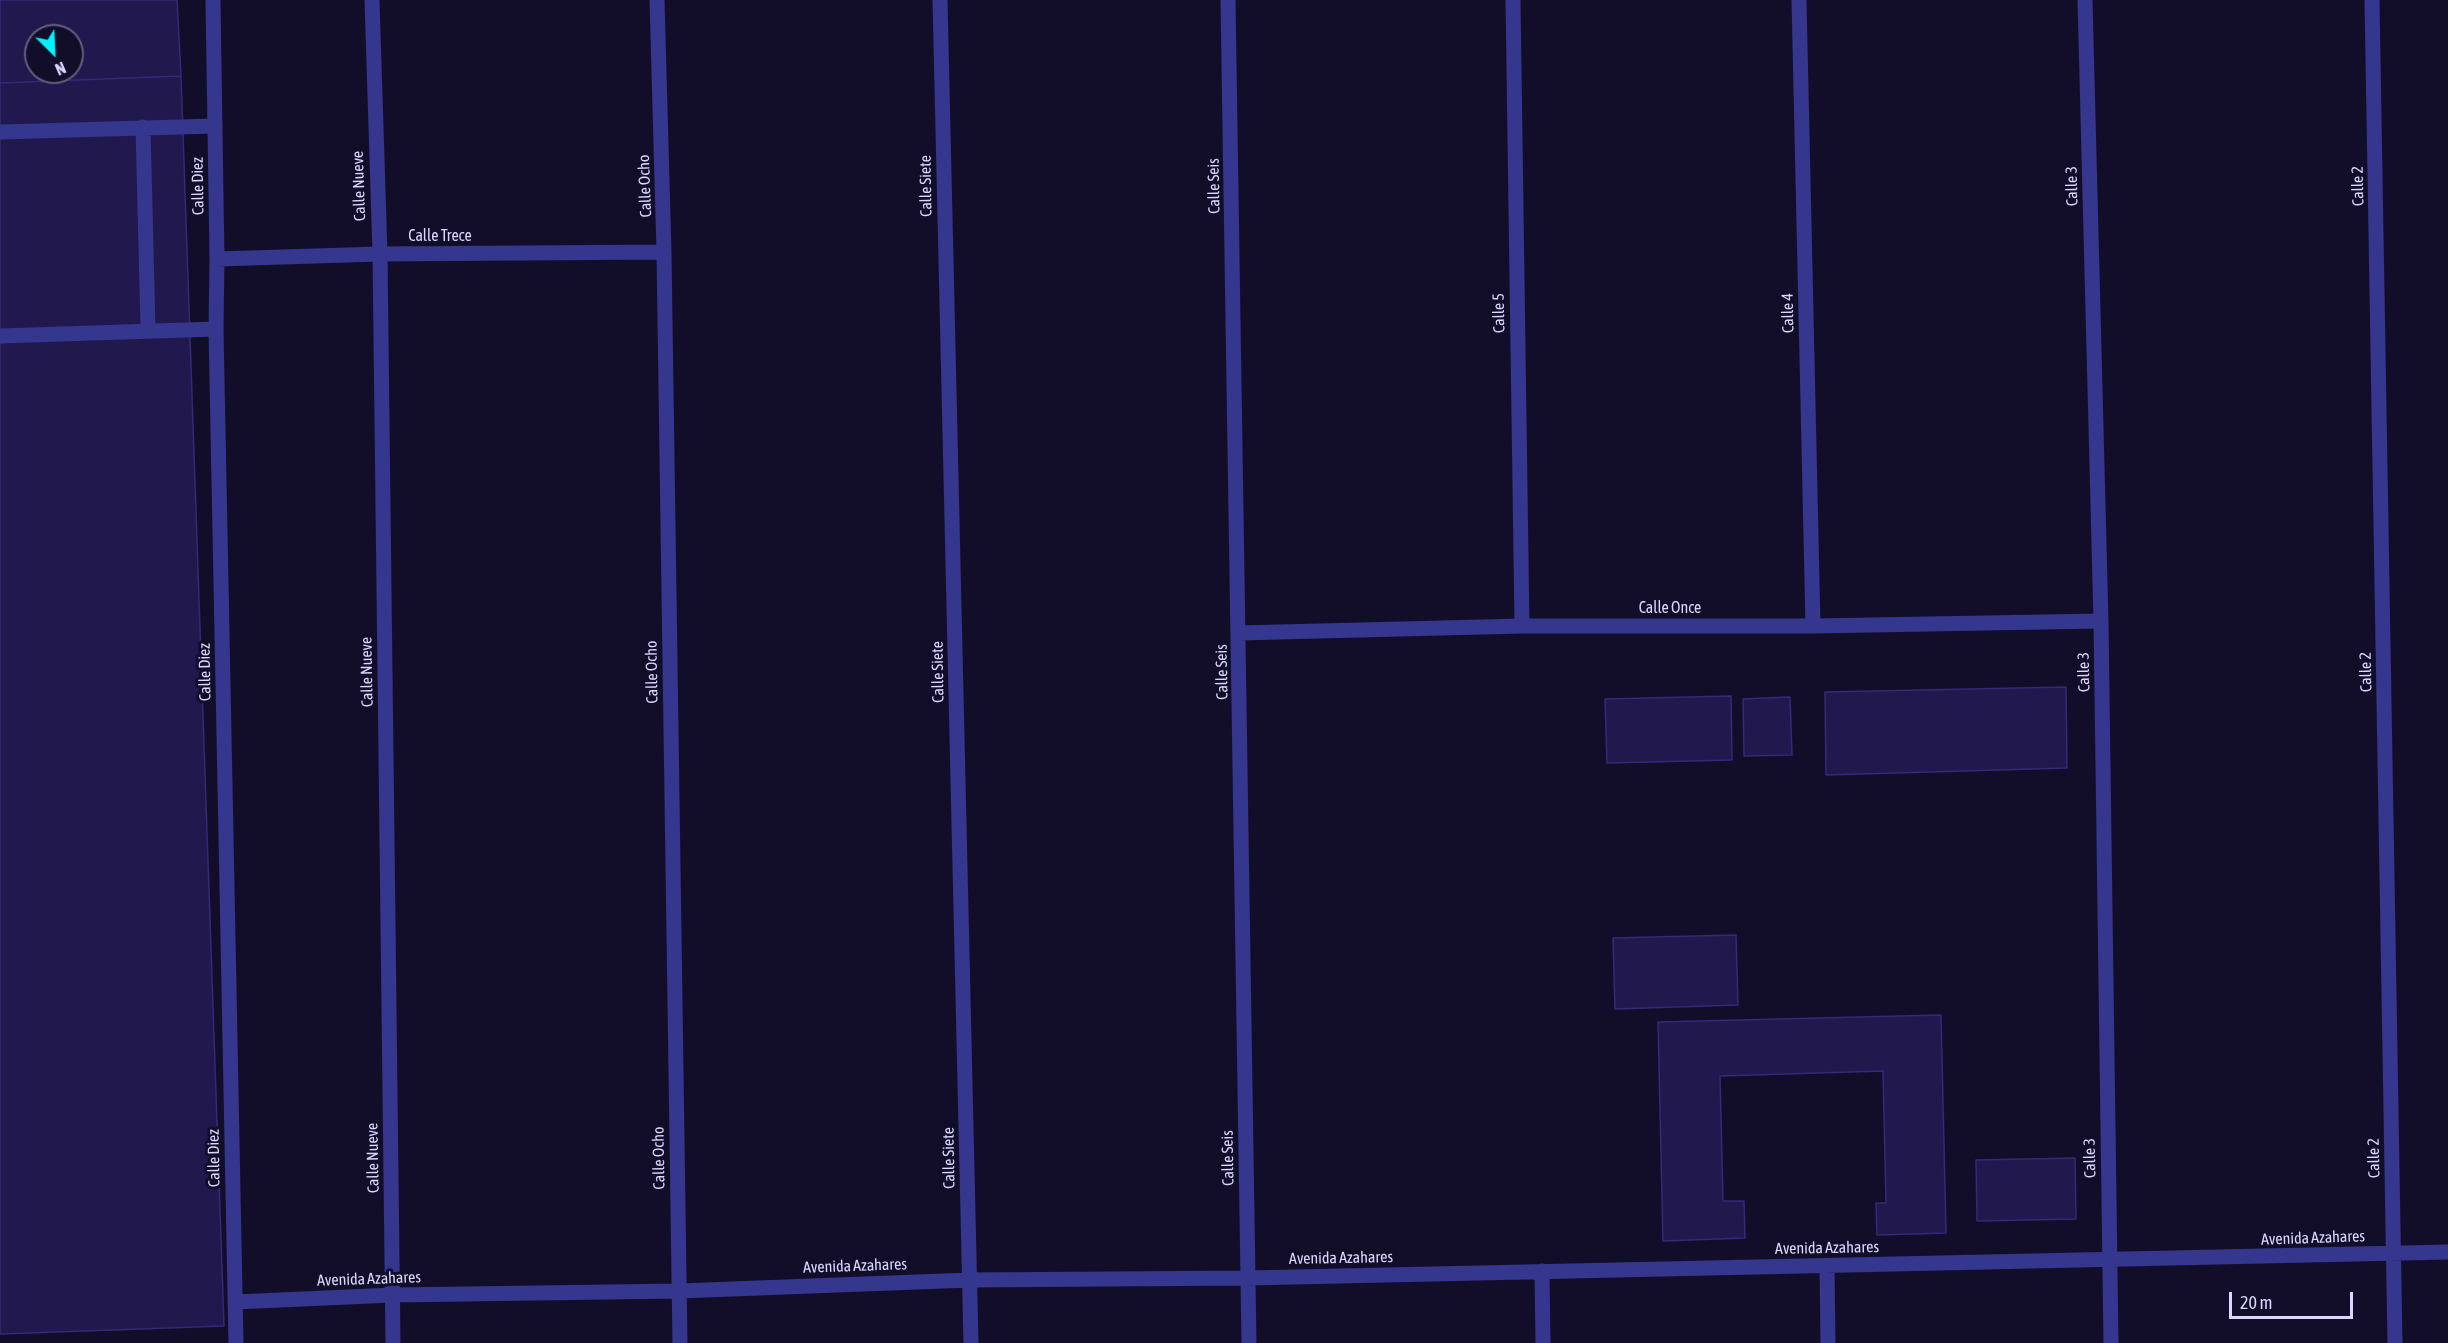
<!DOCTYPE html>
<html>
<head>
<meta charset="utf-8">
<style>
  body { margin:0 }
  #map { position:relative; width:2448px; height:1343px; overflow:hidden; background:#120e2a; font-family:"Asap Condensed",sans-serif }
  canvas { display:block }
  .north { position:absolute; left:24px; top:24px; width:60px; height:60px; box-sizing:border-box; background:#120e2a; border:2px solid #625e7f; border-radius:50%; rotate:156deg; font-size:16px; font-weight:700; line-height:24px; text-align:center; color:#dad7ff }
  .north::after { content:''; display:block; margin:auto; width:21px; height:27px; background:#03f2ff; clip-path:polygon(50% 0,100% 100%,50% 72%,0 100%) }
  .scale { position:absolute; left:2229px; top:1292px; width:124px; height:27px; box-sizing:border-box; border:3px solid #dad7ff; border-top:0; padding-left:8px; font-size:18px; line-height:21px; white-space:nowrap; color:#dad7ff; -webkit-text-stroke:4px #120e2a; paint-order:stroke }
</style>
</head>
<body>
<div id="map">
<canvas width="2448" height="1343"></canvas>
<div class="north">N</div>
<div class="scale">20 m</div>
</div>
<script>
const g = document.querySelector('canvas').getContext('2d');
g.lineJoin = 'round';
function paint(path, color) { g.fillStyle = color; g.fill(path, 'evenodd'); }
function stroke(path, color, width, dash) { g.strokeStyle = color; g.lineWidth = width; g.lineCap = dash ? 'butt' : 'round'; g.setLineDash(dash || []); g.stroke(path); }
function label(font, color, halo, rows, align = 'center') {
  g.font = font + ' "Asap Condensed",sans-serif'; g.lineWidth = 6; g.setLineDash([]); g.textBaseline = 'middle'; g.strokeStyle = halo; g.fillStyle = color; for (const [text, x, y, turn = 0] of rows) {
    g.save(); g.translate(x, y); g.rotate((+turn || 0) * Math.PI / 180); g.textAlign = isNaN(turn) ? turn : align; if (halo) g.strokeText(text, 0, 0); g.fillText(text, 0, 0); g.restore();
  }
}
const building = new Path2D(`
  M 0,0 L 177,0 L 181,76 L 0,83 ZM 36,36 L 72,36 L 72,72 L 36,72 Z
  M 181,76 L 224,1326 L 0,1334 L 0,83 Z
  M 2066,687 L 2067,768 L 1826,775 L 1825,692 Z
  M 1731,696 L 1732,760 L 1607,763 L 1605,699 Z
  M 1790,697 L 1792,755 L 1744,756 L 1743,699 Z
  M 1736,935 L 1738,1005 L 1615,1009 L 1613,938 Z
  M 1941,1015 L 1946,1233 L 1877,1235 L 1876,1203 L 1886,1203 L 1883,1071 L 1720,1076 L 1723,1201 L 1744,1201 L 1745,1238 L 1663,1241 L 1658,1022 Z
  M 2075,1158 L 2076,1219 L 1977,1221 L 1976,1160 Z`);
const service = new Path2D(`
  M 143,127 L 148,329
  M 0,132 L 215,126
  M 0,336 L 216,329`);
const minor = new Path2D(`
  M 213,0 L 217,259 L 216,329 L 236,1343
  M 372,0 L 380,254 L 393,1343
  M 657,0 L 664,252 L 680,1343
  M 940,0 L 971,1343
  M 1228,0 L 1249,1343
  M 1513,0 L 1522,626
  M 1799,0 L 1813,626
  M 2085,0 L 2101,621 L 2111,1343
  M 2372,0 L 2395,1343
  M 217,259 L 380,254 L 664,252
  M 1239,633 L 1522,626 L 1813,626 L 2101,621
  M 1827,1267 L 1828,1343
  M 1542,1271 L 1543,1343
  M 235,1302 L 393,1295 L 679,1291 L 970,1280 L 1248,1278 L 2448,1252`);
const streetNames = [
  ["Calle Diez",198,186,-91],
  ["Calle Nueve",359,186,-92],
  ["Calle Ocho",645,186,-92],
  ["Calle Siete",926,186,-91],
  ["Calle Seis",1214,186,-91],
  ["Calle 3",2072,186,-91],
  ["Calle 2",2358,186,-91],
  ["Calle Trece",440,236],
  ["Calle 5",1499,313,-91],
  ["Calle 4",1788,313,-91],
  ["Calle Once",1670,608],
  ["Calle Diez",205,672,-91],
  ["Calle Nueve",367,672,-91],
  ["Calle Ocho",652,672,-91],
  ["Calle Siete",938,672,-91],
  ["Calle Seis",1222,672,-91],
  ["Calle 3",2084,672,-91],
  ["Calle 2",2366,672,-91],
  ["Calle Diez",214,1158,-91],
  ["Calle Nueve",373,1158,-91],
  ["Calle Ocho",659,1158,-91],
  ["Calle Siete",949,1158,-91],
  ["Calle Seis",1228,1158,-91],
  ["Calle 3",2090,1158,-91],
  ["Calle 2",2374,1158,-91],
  ["Avenida Azahares",2313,1238,-2],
  ["Avenida Azahares",1827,1248,-1],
  ["Avenida Azahares",1341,1258,-1],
  ["Avenida Azahares",855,1266,-2],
  ["Avenida Azahares",369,1279,-2]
];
paint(building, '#21184d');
stroke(building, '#35297b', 1.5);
stroke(service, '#35368d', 15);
stroke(minor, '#35368d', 15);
label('16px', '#dad7ff', '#120e2a', streetNames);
</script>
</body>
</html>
